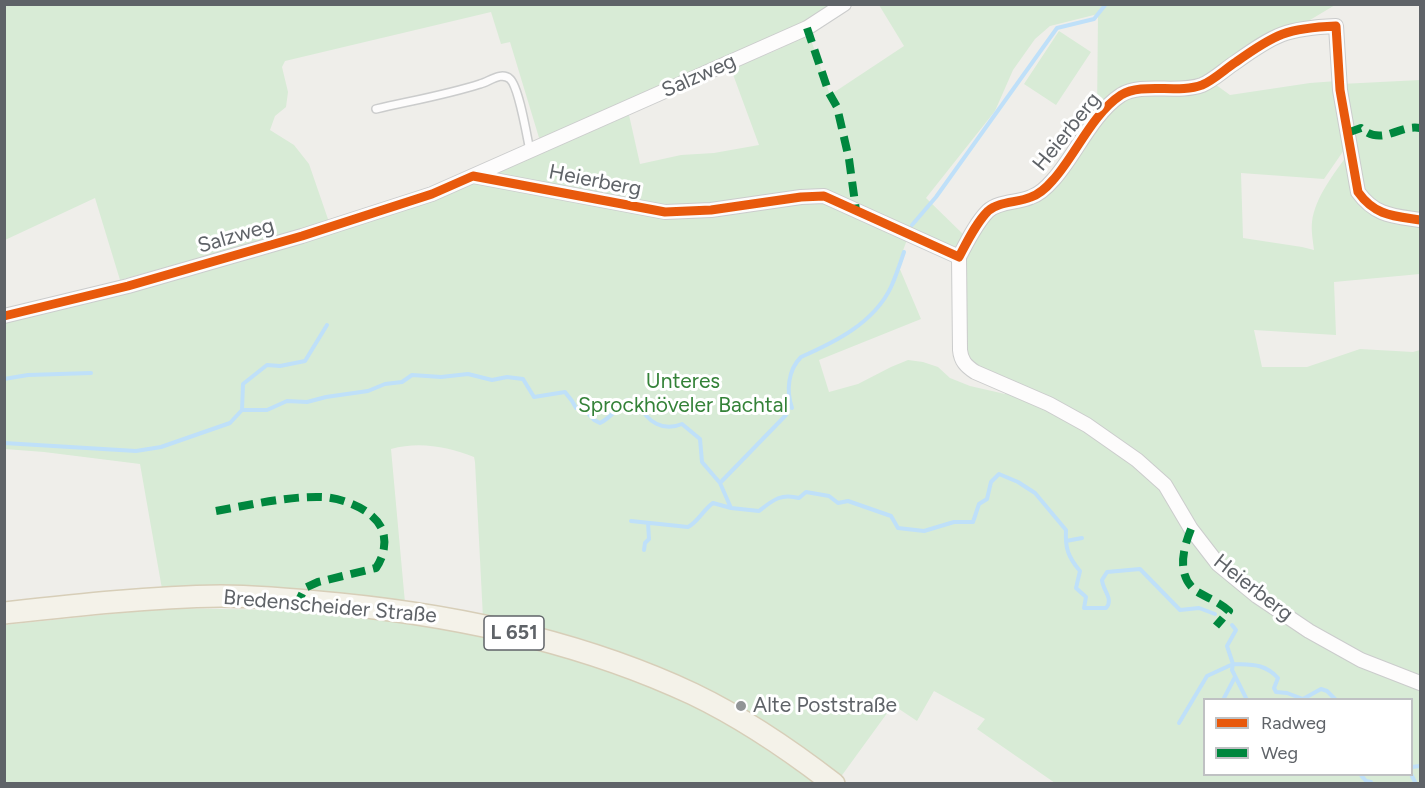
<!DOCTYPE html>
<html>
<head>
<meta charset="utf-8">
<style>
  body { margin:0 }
  #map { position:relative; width:1425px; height:788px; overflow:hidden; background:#efeeea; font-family:Figtree,sans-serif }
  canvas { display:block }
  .frame { position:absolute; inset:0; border:6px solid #5f6368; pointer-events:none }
  .legend { position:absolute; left:1203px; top:698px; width:210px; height:78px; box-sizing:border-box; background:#fff; border:2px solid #bfc1c3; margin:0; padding:8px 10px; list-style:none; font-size:18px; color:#5f6368 }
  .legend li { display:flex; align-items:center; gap:12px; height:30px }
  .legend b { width:30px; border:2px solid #bfc1c3 }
</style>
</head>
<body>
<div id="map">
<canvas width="1425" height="788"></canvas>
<div class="frame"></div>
<ul class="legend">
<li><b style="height:8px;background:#e8590c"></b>Radweg</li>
<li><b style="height:8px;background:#00873e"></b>Weg</li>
</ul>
</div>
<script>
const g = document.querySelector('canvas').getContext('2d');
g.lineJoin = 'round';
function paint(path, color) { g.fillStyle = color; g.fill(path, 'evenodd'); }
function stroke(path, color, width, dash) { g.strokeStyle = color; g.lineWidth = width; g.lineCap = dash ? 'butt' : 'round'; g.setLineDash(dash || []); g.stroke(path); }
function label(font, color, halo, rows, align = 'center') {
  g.font = font + ' Figtree,sans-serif'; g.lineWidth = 6; g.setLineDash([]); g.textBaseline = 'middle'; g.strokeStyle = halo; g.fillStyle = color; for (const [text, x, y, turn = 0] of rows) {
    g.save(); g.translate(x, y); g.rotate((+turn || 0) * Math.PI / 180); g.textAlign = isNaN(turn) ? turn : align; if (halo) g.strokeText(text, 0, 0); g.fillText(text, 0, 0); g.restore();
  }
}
const green = new Path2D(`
  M 4,5 L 836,5 L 806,25 L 540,141 L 510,42 L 501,44 L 491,12 L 285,61 L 282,67 L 288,92 L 286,107 L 275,116 L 270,130 L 294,145 L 309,164 L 329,222 L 120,280 L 95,198 L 5,240 Z
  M 879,5 L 1335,5 L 1200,86 L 1136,89 L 1097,114 L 1098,14 L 1050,26 L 1035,39 L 1013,70 L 995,111 L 926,198 L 967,238 L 952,253 L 823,194 L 663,210 L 487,177 L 629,115 L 640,164 L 681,155 L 714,153 L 759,145 L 731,69 L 777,50 L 809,34 L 830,95 L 904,46 Z
  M 1059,31 L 1091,52 L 1056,105 L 1024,84 Z
  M 1420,80 L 1420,217 L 1386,213 L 1365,200 L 1341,84 Z
  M 1337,81 L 1344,150 L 1324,179 L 1241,173 L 1243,238 L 1302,247 L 1314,250 C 1313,241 1311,231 1312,222 C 1315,197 1334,174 1348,154 L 1355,193 L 1420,222 L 1420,274 L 1334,282 L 1336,335 L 1254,330 L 1262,367 L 1307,367 L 1360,349 L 1413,352 L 1420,350 L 1420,681 L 1313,629 L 1220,563 L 1196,522 L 1147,467 L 975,366 L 969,358 L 963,345 L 962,257 L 993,207 L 1032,203 L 1119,98 L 1212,82 L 1230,95 L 1310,83 Z
  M 480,181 L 625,208 L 824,197 L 908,237 L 897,267 L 899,267 L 921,319 L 819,360 L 829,392 L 858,384 L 891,367 L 908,360 L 923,362 L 938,367 L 950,378 L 970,386 L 1005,394 L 1009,386 L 1087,427 L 1146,471 L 1254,597 L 1420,684 L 1420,783 L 1055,783 L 977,729 L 985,719 L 934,691 L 917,721 L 893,705 L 840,778 L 793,744 L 483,618 L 475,462 L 474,457 C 448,447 420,441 391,449 L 405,603 L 162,589 L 140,464 L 44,452 L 5,449 L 4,322 L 401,206 ZM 1204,700 L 1412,700 L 1412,774 L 1204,774 Z
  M 168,608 L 276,610 L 406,621 L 468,631 L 558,653 L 683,697 L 738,730 L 815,783 L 5,783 L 4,625 Z`);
const stream = new Path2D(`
  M 912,225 L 936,197 L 1057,28 L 1094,19 L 1106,4
  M 4,379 L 28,375 L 91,373
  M 792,408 C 786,391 788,370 801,357 C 835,342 874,323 891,287 C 896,276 900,264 904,252
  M 242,410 L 243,384 L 267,365 L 280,366 L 305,361 L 327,325
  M 4,443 L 136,451 L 161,447 L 230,423 L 242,410 L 267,410 L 287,401 L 307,402 L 326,397 L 368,391 L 385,384 L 402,382 L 412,375 L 441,377 L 468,374 L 492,380 L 507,377 L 523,379 L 534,397 L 565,392 L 572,401 L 576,408 L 583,408 L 594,420 L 600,423 C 612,417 617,408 627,400 L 639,404 C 647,422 663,432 682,424 L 700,439 L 702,462 L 720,483 L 731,508 L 759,511 C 773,500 781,493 799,498 L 806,492 L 829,496 L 838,503 L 848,501 L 891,516 L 898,528 L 924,531 L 954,522 L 973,522 L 979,504 L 987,499 L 991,482 L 999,474 L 1018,482 L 1035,493 L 1066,530 C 1065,548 1068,557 1080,571 L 1076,588 L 1086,597 L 1084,608 L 1106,608 C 1114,599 1103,591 1102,580 L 1107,572 L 1140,569 L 1180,610 L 1199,608 L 1215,614
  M 720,483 L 786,415
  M 631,521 L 688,527 C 698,522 703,510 713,503 L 731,508
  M 1066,541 L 1082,538
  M 644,550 L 645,543 L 649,539 L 648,523
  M 1232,625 L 1236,630 L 1227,646 L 1233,664 C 1252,665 1264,663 1278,678 L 1274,688 L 1276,692 L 1287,693 L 1303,699 L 1321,689 L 1327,691 L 1336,700
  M 1223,700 L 1235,677
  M 1179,723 L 1207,676 L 1233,664 L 1232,670 L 1247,700
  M 1412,767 L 1420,766
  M 1360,774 L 1366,781 L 1371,782
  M 1411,774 L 1416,784`);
const lane = new Path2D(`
  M 376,109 C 410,101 446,95 480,84 C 489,82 501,71 510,79 C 519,87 527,137 530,151`);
const street = new Path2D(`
  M 473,176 L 665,212 L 711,210 L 801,197 L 824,196 L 959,257 C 967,242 976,223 988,211 C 999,201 1018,203 1031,197 C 1040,194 1047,187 1053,180 C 1075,156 1092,114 1121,95 C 1142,82 1178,94 1202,85 C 1214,80 1225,69 1236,62 C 1275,34 1287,28 1336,26 L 1340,90 L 1358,192 C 1375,216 1394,216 1420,220
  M 959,257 L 960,350 C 961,361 966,366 975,372 L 1049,404 L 1087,425 L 1137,460 L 1165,485 L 1191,529 L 1218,564 L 1257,596 L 1309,631 L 1361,660 L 1420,683
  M 4,316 L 128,286 L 302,236 L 432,194 L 807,28 L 844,4`);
const primary = new Path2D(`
  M 4,613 C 77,605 149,597 221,596 C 260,596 300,600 339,604 C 460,616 582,642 693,694 C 743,718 790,750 834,784`);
const quiet = new Path2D(`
  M 807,28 L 829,93 L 837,107 L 849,159 L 856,210
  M 1347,133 L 1361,128 C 1382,147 1399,124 1420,128
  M 216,511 C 250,505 287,496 322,497 C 342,498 373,509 382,529 C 387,542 384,556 376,568 L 318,582 L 305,588 L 299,600
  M 1191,529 C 1183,549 1176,575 1196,591 C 1207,598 1218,601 1229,611 L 1216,626`);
const cycleway = new Path2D(`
  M 4,316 L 128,286 L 302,236 L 432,194 L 473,176 L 665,212 L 711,210 L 801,197 L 824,196 L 959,257 C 967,242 976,223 988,211 C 999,201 1018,203 1031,197 C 1040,194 1047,187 1053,180 C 1075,156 1092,114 1121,95 C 1142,82 1178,94 1202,85 C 1214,80 1225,69 1236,62 C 1275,34 1287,28 1336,26 L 1340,90 L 1358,192 C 1375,216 1394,216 1420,220`);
const markers = [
  [741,706,6,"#919496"]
];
const shields = [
  [514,633,60]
];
const shieldNames = [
  ["L 651",514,633]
];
const streetNames = [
  ["Salzweg",699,76,-24],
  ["Heierberg",1067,132,-51],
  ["Heierberg",595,181,11],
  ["Salzweg",236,236,-16],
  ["Heierberg",1253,588,38],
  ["Bredenscheider Straße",330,607,5]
];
const parkNames = [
  ["Unteres",683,382],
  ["Sprockhöveler Bachtal",683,406]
];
const poiNames = [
  ["Alte Poststraße",753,706]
];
paint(green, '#d8ebd6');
stroke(stream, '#bfe0f9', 4);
stroke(lane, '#cbcccc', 10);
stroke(street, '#cbcccc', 16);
stroke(primary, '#d7ceb8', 24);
stroke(lane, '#fdfcfc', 7);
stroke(street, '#fdfcfc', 14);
stroke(primary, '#f4f2e9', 21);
stroke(quiet, '#00873e', 8, [15, 8]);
stroke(cycleway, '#e8590c', 9);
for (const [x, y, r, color] of markers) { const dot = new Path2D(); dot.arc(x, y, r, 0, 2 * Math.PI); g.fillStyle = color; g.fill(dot); stroke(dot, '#fff', 2); }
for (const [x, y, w] of shields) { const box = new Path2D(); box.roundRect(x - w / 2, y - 17, w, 34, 4.5); g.fillStyle = '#fff'; g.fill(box); stroke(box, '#5f6368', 1.5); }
label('bold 20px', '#5f6368', null, shieldNames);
label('21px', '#5f6368', '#fff', streetNames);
label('21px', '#348238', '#fff', parkNames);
label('21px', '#5f6368', '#fff', poiNames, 'left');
</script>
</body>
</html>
